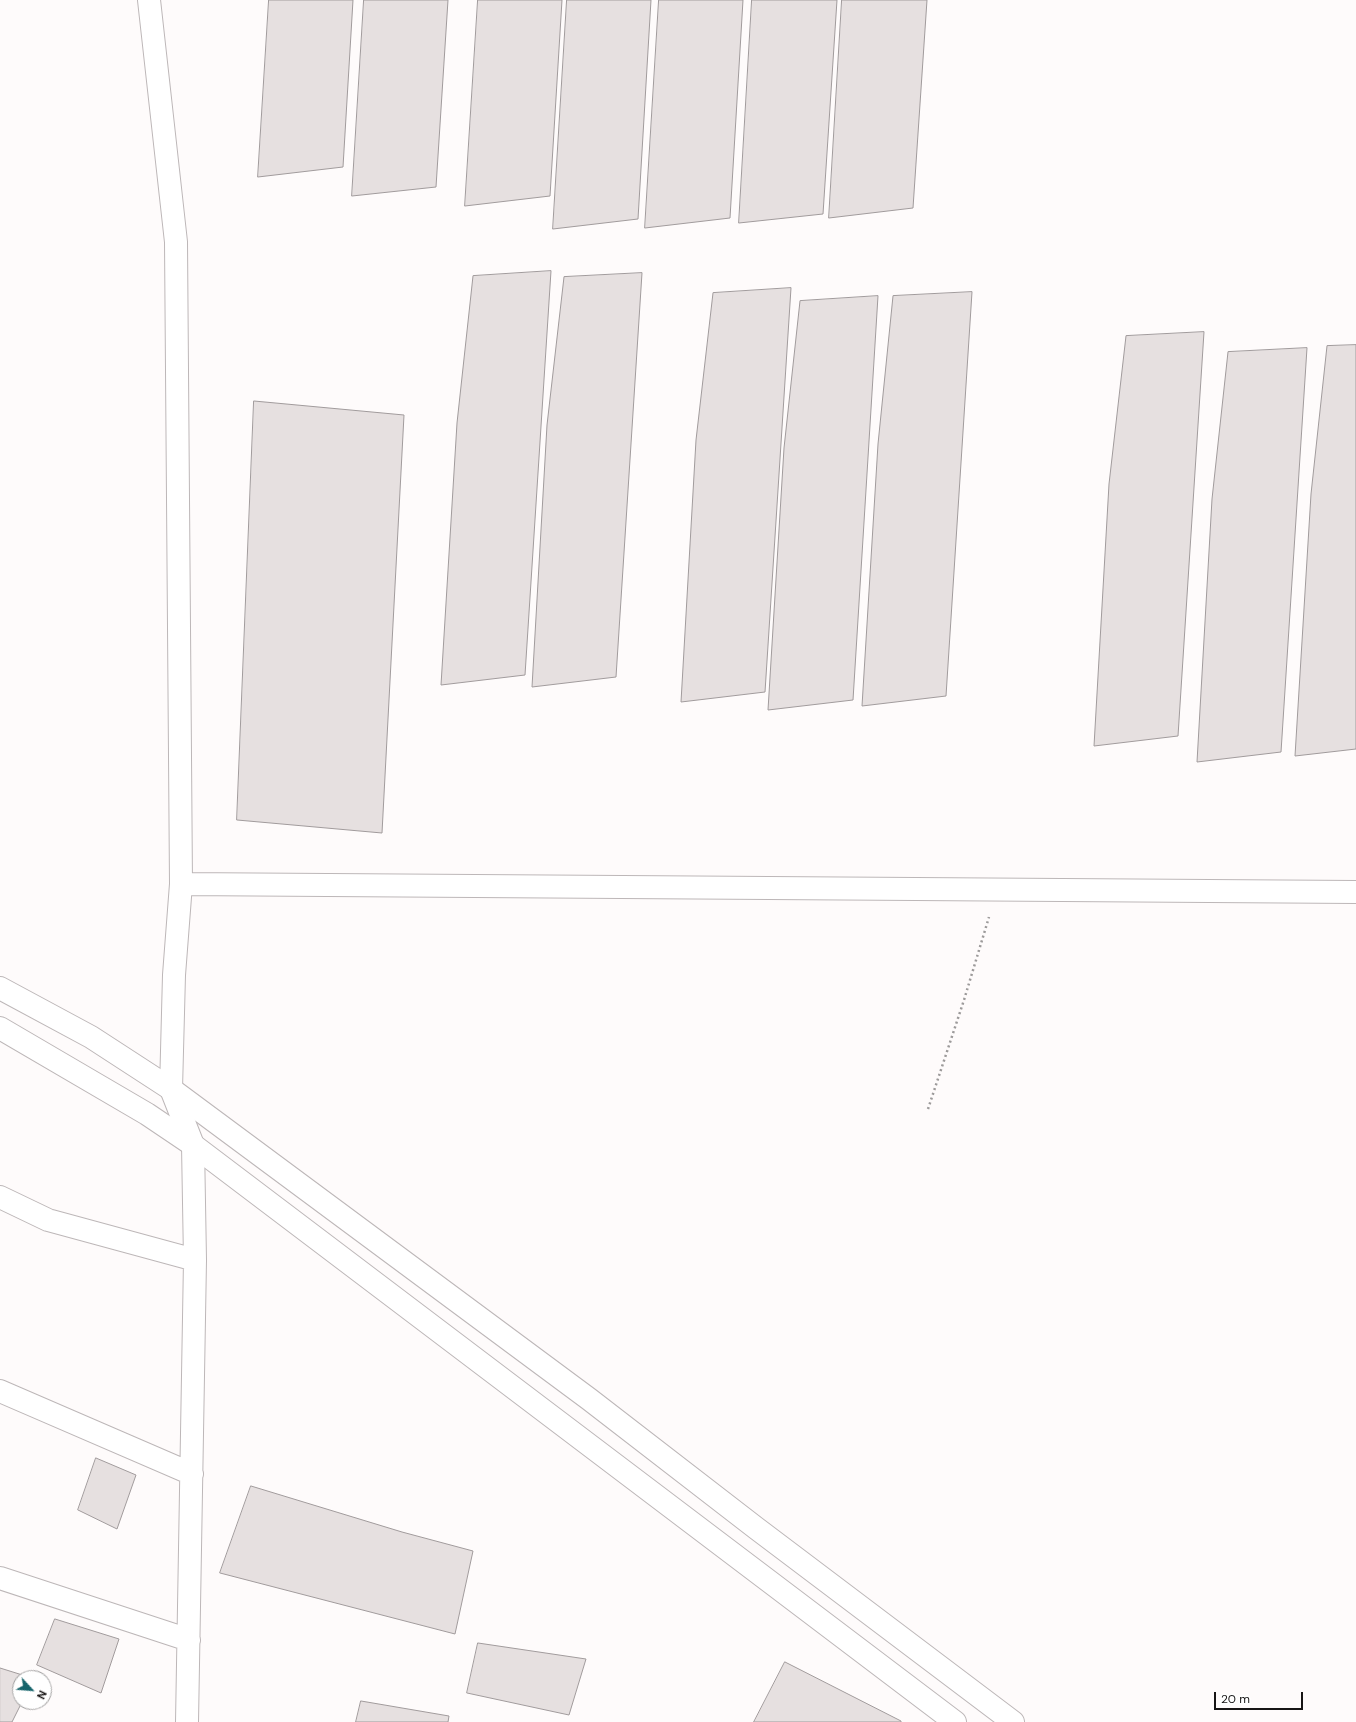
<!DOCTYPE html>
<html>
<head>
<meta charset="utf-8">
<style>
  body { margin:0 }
  #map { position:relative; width:1356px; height:1722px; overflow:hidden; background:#fefbfb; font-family:"DM Sans",sans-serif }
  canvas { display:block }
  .north { position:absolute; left:12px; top:1670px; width:40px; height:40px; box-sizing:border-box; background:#fff; border:1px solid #a2a1a1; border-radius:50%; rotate:116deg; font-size:11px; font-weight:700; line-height:16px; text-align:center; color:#171515 }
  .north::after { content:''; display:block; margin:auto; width:14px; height:18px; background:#15646b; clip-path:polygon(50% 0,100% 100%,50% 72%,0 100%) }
  .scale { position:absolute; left:1214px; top:1692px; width:89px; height:18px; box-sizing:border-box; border:2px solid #171515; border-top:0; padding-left:5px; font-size:12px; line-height:14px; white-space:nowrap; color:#171515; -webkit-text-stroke:3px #fff; paint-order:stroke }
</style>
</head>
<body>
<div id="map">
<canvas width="1356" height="1722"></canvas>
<div class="north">N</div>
<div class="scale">20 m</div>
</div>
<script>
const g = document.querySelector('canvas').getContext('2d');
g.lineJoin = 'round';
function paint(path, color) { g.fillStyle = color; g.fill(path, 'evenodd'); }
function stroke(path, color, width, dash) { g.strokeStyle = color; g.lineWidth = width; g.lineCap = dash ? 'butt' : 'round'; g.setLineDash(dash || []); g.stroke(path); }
const building = new Path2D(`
  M 269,0 L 353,0 L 343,167 L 258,177 Z
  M 364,0 L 448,0 L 436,187 L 352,196 Z
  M 478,0 L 562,0 L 550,196 L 465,206 Z
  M 567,0 L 651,0 L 638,219 L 553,229 Z
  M 659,0 L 743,0 L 730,218 L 645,228 Z
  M 752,0 L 837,0 L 823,214 L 739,223 Z
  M 842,0 L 927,0 L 913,208 L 829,218 Z
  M 551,271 L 525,675 L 441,685 L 457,423 L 473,276 Z
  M 642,273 L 616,677 L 532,687 L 547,425 L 564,277 Z
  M 791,288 L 765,692 L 681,702 L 696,440 L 713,293 Z
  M 972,292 L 946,696 L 862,706 L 878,444 L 893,296 Z
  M 878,296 L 853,700 L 768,710 L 784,448 L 800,301 Z
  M 1204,332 L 1178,736 L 1094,746 L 1109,484 L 1126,336 Z
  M 1356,345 L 1356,749 L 1295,756 L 1311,494 L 1327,346 Z
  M 1307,348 L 1281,752 L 1197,762 L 1212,499 L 1228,352 Z
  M 254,401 L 404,415 L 382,833 L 237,820 Z
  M 96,1458 L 136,1475 L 117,1529 L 78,1510 Z
  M 251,1486 L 402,1532 L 473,1551 L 455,1634 L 220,1573 Z
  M 55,1619 L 119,1639 L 101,1693 L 37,1665 Z
  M 478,1643 L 586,1659 L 569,1715 L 467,1693 Z
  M 785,1662 L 901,1721 L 901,1722 L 754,1722 Z
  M 0,1668 L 32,1678 L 20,1678 L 20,1702 L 22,1702 L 12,1722 L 0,1722 Z
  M 361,1701 L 449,1716 L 448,1722 L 356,1722 Z`);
const path = new Path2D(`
  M 928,1109 L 964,1000 L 989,917`);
const street = new Path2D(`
  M 149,0 L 176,242 L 181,884 L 174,975 L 171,1089 L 193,1145 L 195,1260 L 187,1722
  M 181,884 L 1356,892
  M 0,1197 L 48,1220 L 195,1260
  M 0,1391 L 192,1474
  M 0,1578 L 189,1640`);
const secondary = new Path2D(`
  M 0,988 L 91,1037 L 171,1089 L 589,1399 L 756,1528 L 1013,1722
  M 0,1028 L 147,1114 L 193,1145 L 955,1722`);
paint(building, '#e6e0e0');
stroke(building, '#a19b9c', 1);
stroke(street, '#bdb7b8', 24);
stroke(secondary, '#bdb7b8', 24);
stroke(path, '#9c9a9a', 2.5, [2, 3]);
stroke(street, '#fff', 22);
stroke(secondary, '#fff', 22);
</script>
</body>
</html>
